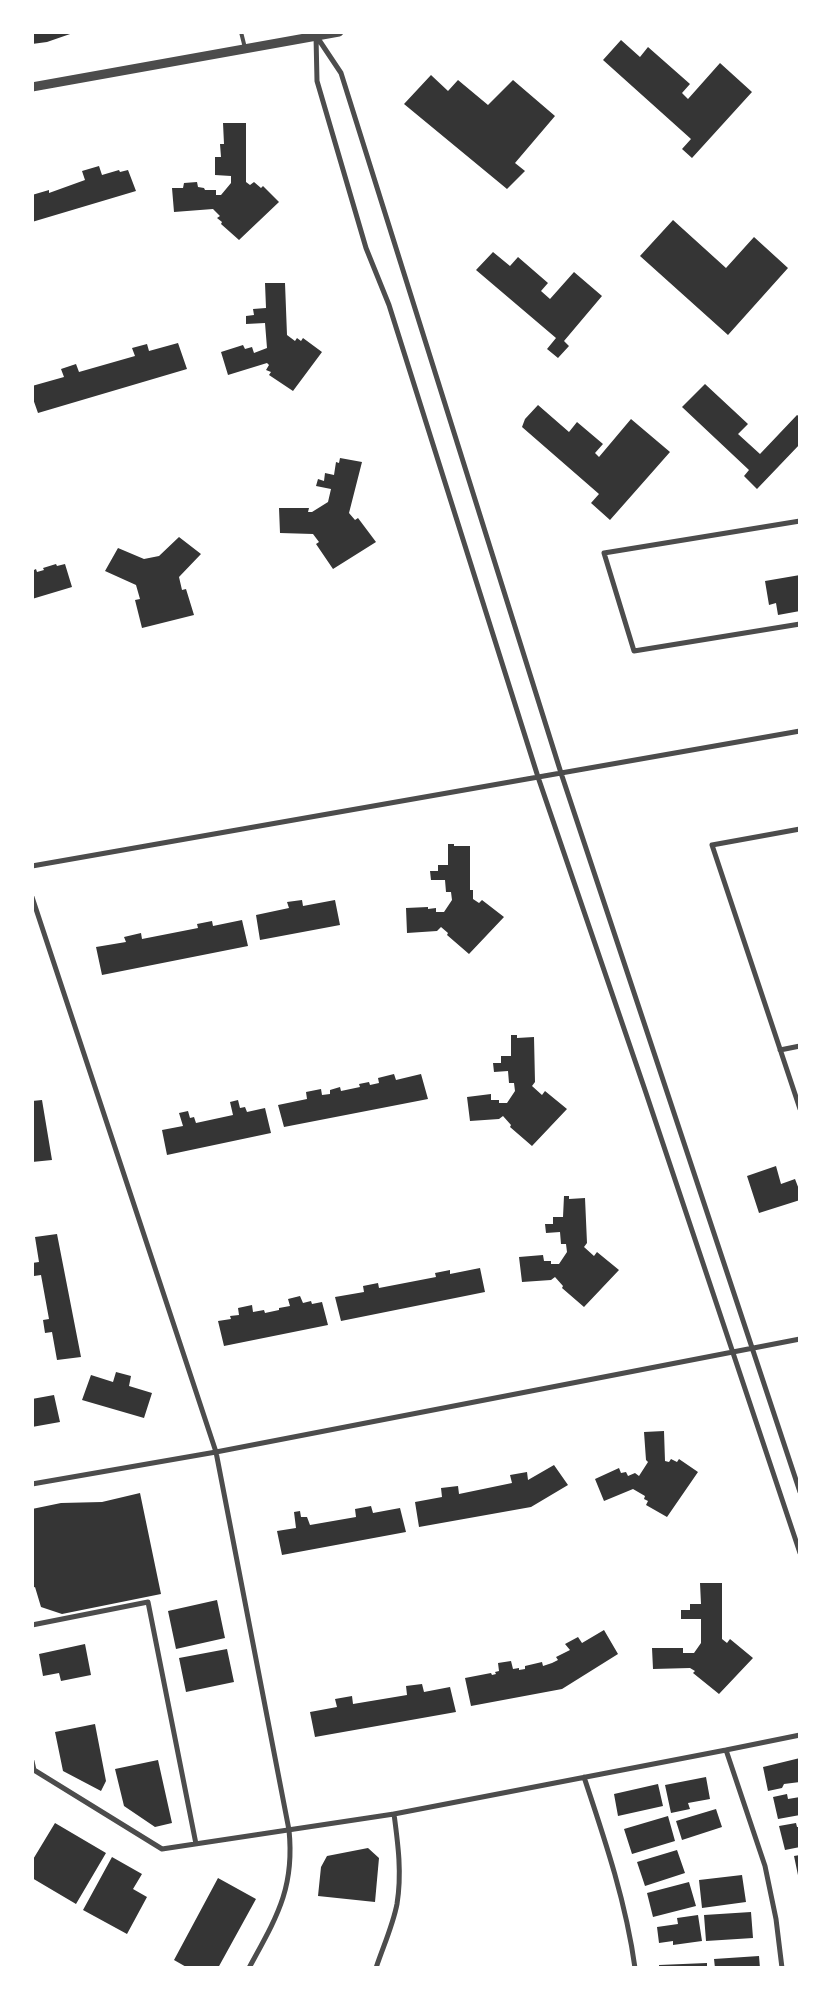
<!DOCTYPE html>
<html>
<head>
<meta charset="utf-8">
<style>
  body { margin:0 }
  #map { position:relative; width:832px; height:2000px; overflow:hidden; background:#fff; font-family:"Fira Sans",sans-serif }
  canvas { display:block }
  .frame { position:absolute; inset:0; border:34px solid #fff; pointer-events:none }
</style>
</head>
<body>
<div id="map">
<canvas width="832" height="2000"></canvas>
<div class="frame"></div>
</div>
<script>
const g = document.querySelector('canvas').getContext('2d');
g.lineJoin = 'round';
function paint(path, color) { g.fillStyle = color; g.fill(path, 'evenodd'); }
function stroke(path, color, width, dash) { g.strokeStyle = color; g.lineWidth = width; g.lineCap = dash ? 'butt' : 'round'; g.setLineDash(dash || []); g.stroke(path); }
const building = new Path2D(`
  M 32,32 L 73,32 L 73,33 L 47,42 L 32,44 Z
  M 621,40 L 640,57 L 648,47 L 690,84 L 682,93 L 688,99 L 720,63 L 752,92 L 692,158 L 682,149 L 691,139 L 603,60 Z
  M 431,75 L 448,91 L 458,80 L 488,105 L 513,80 L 555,116 L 515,163 L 525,171 L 507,189 L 404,104 Z
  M 223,123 L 246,123 L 246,182 L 250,185 L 254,182 L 261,188 L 263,186 L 279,202 L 239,240 L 221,224 L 222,222 L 217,218 L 220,216 L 213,209 L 174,212 L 172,188 L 183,188 L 184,183 L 197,182 L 198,187 L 204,188 L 205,190 L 216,190 L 216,195 L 221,195 L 231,183 L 231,176 L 215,175 L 215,157 L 221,157 L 220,144 L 224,144 Z
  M 99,166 L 102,175 L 119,170 L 120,172 L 128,170 L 136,191 L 32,222 L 32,195 L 49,190 L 49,193 L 85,180 L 82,171 Z
  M 673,220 L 726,268 L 754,237 L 788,268 L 728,335 L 640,256 Z
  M 493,252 L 510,266 L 518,257 L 548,283 L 541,291 L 550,299 L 574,272 L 602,296 L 564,341 L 569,346 L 558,358 L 547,349 L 556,338 L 476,270 Z
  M 265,283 L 285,283 L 287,335 L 295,341 L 297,338 L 301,341 L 303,338 L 322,352 L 293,391 L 269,375 L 271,372 L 266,370 L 269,365 L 267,363 L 228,375 L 221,352 L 243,345 L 245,349 L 252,347 L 254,353 L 267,348 L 265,323 L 246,324 L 246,316 L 254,315 L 253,309 L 266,308 Z
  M 178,343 L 187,369 L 38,413 L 32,396 L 32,386 L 64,377 L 61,369 L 76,364 L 79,372 L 135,356 L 132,348 L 147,344 L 149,351 Z
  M 705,384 L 748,424 L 738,434 L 760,454 L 797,415 L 800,417 L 800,444 L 757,489 L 744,476 L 749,470 L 682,407 Z
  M 538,405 L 569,432 L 577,422 L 603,444 L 595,453 L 599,457 L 631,419 L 670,452 L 610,520 L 591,503 L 599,494 L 522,427 L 525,419 Z
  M 340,458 L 362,462 L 349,513 L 355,520 L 358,518 L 376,542 L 333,569 L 316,544 L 319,542 L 313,534 L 280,533 L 279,508 L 309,508 L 308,512 L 312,512 L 328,502 L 331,489 L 316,486 L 318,479 L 324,481 L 325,473 L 334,475 L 336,462 L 339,463 Z
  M 179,537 L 201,554 L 179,577 L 182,590 L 186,589 L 194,615 L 142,628 L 135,600 L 140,599 L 136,585 L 105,571 L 118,548 L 144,559 L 159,556 Z
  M 56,564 L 57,566 L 65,564 L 72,587 L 32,599 L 32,571 L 36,569 L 37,572 L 44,570 L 43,568 Z
  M 800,575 L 800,611 L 778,615 L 776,603 L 769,605 L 765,581 Z
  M 448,844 L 454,844 L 454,846 L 470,846 L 470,890 L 473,890 L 473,899 L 479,903 L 482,900 L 504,917 L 469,954 L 447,935 L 448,933 L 441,927 L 437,931 L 407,933 L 406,908 L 428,907 L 428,909 L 436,908 L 436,912 L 444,912 L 452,900 L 451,892 L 446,892 L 445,880 L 431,880 L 430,871 L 438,871 L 438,865 L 448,865 Z
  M 302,900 L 303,906 L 335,900 L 340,925 L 260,940 L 256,915 L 289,908 L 287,902 Z
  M 242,920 L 248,946 L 102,975 L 96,947 L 126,942 L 124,937 L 141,933 L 142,939 L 198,928 L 197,924 L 212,921 L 213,926 Z
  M 511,1035 L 517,1035 L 517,1038 L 534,1037 L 535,1082 L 532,1086 L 542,1095 L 545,1091 L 567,1109 L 532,1146 L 510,1127 L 511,1125 L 503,1116 L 499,1119 L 470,1121 L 467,1097 L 491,1094 L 491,1100 L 499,1100 L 499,1103 L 507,1103 L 515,1091 L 514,1083 L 509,1083 L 508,1071 L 494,1072 L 493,1063 L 501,1063 L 501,1056 L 511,1056 Z
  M 394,1074 L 396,1080 L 421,1074 L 428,1099 L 284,1127 L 278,1105 L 307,1099 L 306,1092 L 321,1089 L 322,1095 L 330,1094 L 330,1090 L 340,1087 L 341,1091 L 360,1087 L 359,1084 L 369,1082 L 370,1085 L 379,1083 L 378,1078 Z
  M 42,1100 L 52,1160 L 32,1162 L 32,1101 Z
  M 238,1100 L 240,1108 L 245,1107 L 247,1112 L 265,1108 L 271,1133 L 167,1155 L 162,1130 L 183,1126 L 179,1113 L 188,1111 L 190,1118 L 194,1117 L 196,1123 L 233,1115 L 230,1102 Z
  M 776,1166 L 781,1184 L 795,1179 L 800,1192 L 800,1200 L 759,1213 L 747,1176 Z
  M 564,1196 L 569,1196 L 569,1199 L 585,1198 L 587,1243 L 584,1247 L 594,1256 L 597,1252 L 619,1270 L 584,1307 L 562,1288 L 563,1286 L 555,1277 L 551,1280 L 522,1282 L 519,1257 L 543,1255 L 544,1261 L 551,1261 L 551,1264 L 559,1264 L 567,1252 L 566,1244 L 561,1244 L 560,1232 L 546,1233 L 545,1224 L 553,1224 L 553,1217 L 563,1217 Z
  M 57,1234 L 81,1357 L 57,1360 L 52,1332 L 45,1333 L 43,1320 L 49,1319 L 41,1275 L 34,1276 L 32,1265 L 32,1263 L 39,1262 L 35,1237 Z
  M 480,1268 L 485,1292 L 341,1321 L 335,1297 L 364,1292 L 363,1286 L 378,1283 L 379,1288 L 436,1277 L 435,1273 L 450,1270 L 450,1274 Z
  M 300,1296 L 303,1303 L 311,1301 L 312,1304 L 322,1302 L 328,1325 L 224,1346 L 218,1321 L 231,1319 L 230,1316 L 239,1315 L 238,1308 L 252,1305 L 253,1312 L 264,1310 L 265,1313 L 279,1310 L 279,1308 L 290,1306 L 288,1299 Z
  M 116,1372 L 131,1376 L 129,1386 L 152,1393 L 144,1418 L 82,1400 L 91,1375 L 113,1382 Z
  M 54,1395 L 60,1422 L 32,1427 L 32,1399 Z
  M 664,1431 L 665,1461 L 669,1462 L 671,1459 L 677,1462 L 679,1459 L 698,1472 L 667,1517 L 646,1505 L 648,1501 L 644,1499 L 645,1496 L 633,1489 L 604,1501 L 595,1479 L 619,1468 L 621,1473 L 626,1472 L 628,1476 L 635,1473 L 639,1476 L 648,1462 L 646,1460 L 644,1432 Z
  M 554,1465 L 568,1485 L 531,1507 L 419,1527 L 415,1502 L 442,1497 L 441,1488 L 458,1486 L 459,1494 L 512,1483 L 510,1475 L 527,1472 L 528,1480 Z
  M 140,1493 L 161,1594 L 62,1614 L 41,1607 L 35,1587 L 32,1588 L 32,1509 L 61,1503 L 102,1502 Z
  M 371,1506 L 373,1513 L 400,1508 L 406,1532 L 282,1555 L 277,1531 L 296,1528 L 294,1512 L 300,1511 L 301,1517 L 307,1517 L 310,1525 L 356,1517 L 355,1509 Z
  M 700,1583 L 722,1583 L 722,1639 L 727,1643 L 730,1639 L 753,1658 L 719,1694 L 693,1673 L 695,1671 L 690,1668 L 653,1669 L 652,1648 L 683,1648 L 683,1653 L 694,1653 L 701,1643 L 701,1619 L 681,1619 L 681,1610 L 690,1610 L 690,1604 L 701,1604 Z
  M 217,1600 L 225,1638 L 176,1649 L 168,1611 Z
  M 604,1630 L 618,1654 L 562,1689 L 471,1706 L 465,1678 L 491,1673 L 492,1675 L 496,1674 L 495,1672 L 499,1671 L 498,1663 L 511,1661 L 513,1669 L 519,1668 L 519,1670 L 525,1669 L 525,1666 L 542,1662 L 543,1666 L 552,1663 L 558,1660 L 556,1657 L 570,1650 L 565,1644 L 578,1637 L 582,1643 Z
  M 85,1644 L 91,1675 L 61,1681 L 59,1673 L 43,1676 L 39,1654 Z
  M 227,1649 L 234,1682 L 186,1692 L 179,1658 Z
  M 422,1684 L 424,1692 L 450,1687 L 456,1712 L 315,1737 L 310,1712 L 337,1707 L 335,1699 L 352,1696 L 353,1704 L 407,1695 L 406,1686 Z
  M 95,1724 L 106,1781 L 101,1791 L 63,1771 L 55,1732 Z
  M 800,1758 L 800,1782 L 784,1784 L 782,1788 L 768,1791 L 763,1767 Z
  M 158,1760 L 172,1823 L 155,1827 L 124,1806 L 115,1769 Z
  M 706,1777 L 710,1799 L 688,1803 L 690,1809 L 671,1813 L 665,1785 Z
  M 658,1784 L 663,1806 L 618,1816 L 614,1794 Z
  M 787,1794 L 788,1799 L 800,1797 L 800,1815 L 778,1819 L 773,1797 Z
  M 716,1809 L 722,1827 L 682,1840 L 676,1821 Z
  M 668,1816 L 675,1841 L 632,1854 L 624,1829 Z
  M 55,1823 L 106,1853 L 76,1904 L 32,1878 L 32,1861 Z
  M 796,1823 L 797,1827 L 800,1827 L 800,1847 L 785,1850 L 779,1826 Z
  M 368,1848 L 379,1858 L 375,1902 L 318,1896 L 321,1867 L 327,1856 Z
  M 677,1850 L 685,1873 L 645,1886 L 637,1862 Z
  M 800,1855 L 800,1880 L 799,1880 L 794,1856 Z
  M 112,1857 L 142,1874 L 133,1889 L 147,1897 L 127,1934 L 83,1910 Z
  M 742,1875 L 746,1902 L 702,1908 L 699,1880 Z
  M 218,1878 L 256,1899 L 218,1968 L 188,1968 L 174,1960 Z
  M 689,1882 L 696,1906 L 653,1917 L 647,1893 Z
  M 751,1912 L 753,1938 L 706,1941 L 704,1915 Z
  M 698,1915 L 702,1941 L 673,1945 L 673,1941 L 659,1943 L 657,1927 L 678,1924 L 677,1918 Z
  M 759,1956 L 760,1968 L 715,1968 L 714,1959 Z
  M 707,1963 L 707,1968 L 659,1968 L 659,1965 Z`);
const service = new Path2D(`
  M 241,32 L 245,48`);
const minor = new Path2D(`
  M 316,36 L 317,81 L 366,248 L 389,305 L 538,777 L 645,1090 L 800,1553
  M 317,37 L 341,73 L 561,773 L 800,1492
  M 800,521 L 604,553 L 634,651 L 800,624
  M 800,829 L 712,845 L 800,1109
  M 32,866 L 800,731
  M 32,897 L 216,1452 L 289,1830 C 295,1889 276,1918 249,1968
  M 780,1050 L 800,1046
  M 32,1484 L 216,1452 L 800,1339
  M 32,1625 L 148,1602 L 196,1844
  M 32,1761 L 34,1770 L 162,1849 L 394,1814 C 398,1844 402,1873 397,1904 C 393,1925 383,1947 376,1968
  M 584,1777 C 605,1840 626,1902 635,1968
  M 394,1814 L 726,1750
  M 782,1968 L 776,1919 L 765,1866 L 726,1750 L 800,1735`);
const tertiary = new Path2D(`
  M 32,87 L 339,32`);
paint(building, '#353535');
stroke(service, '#4c4c4c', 4);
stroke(minor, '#4c4c4c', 5);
stroke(tertiary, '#4c4c4c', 9);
</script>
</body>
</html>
